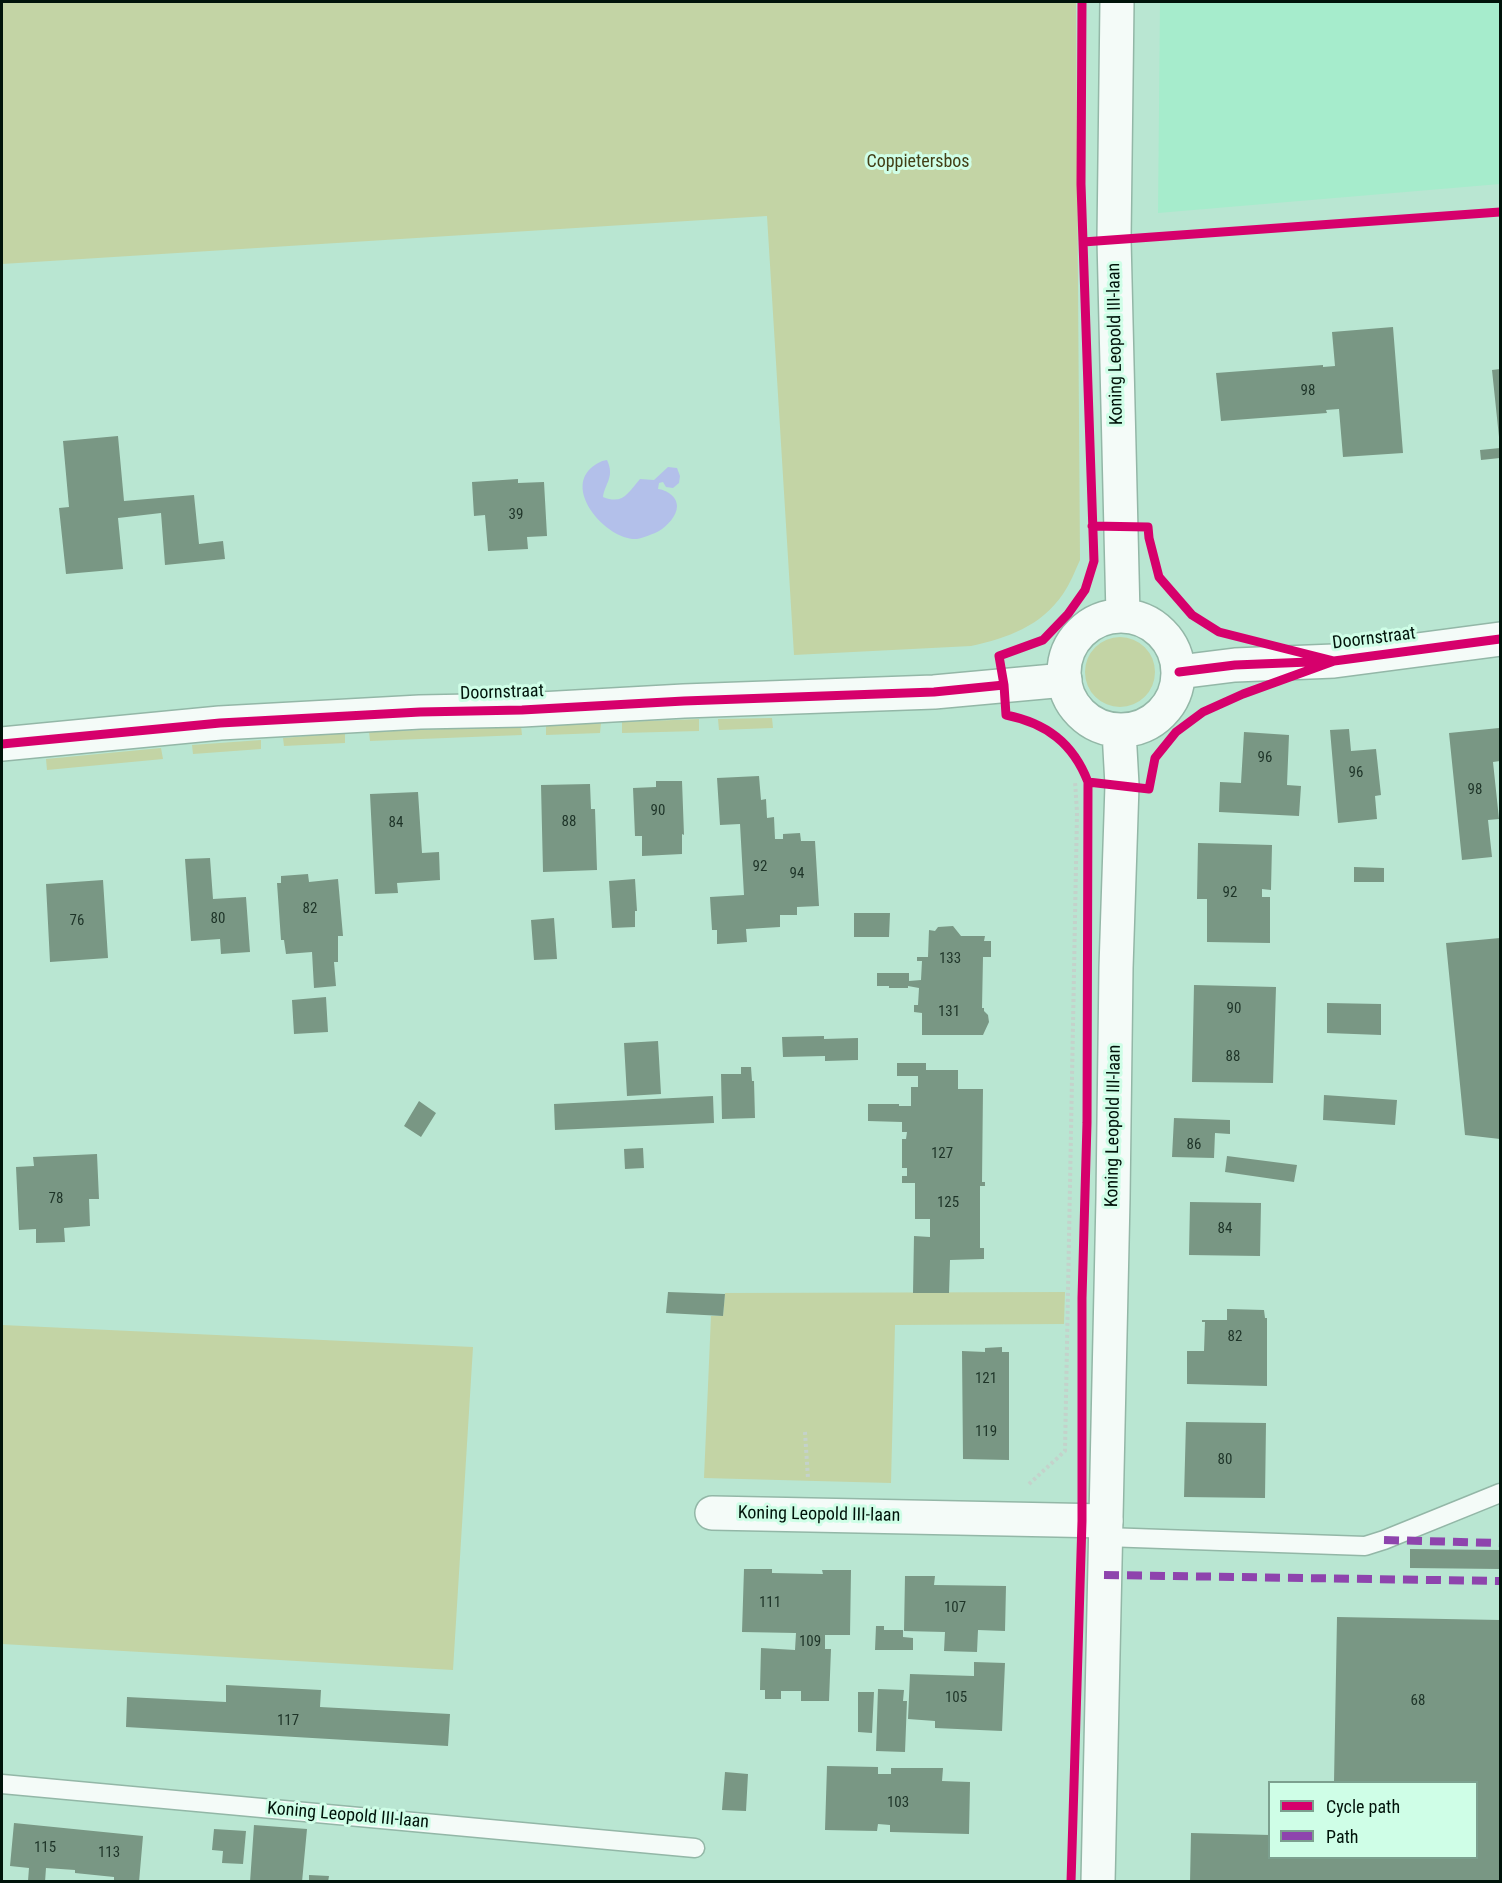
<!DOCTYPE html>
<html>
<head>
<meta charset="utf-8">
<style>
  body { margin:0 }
  #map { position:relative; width:1502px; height:1883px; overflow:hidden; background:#b9e6d2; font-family:"Roboto Condensed",sans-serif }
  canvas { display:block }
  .frame { position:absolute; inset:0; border:3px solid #00130a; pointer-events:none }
  .legend { position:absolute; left:1268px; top:1781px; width:210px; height:78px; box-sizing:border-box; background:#cffee7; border:2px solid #7ca08f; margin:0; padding:8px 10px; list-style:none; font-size:18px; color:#00130a }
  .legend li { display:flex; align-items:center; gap:12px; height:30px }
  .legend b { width:30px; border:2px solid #7ca08f }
</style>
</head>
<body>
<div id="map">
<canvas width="1502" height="1883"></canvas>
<div class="frame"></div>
<ul class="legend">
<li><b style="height:8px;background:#d6006c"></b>Cycle path</li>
<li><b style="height:8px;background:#8e44ad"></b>Path</li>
</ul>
</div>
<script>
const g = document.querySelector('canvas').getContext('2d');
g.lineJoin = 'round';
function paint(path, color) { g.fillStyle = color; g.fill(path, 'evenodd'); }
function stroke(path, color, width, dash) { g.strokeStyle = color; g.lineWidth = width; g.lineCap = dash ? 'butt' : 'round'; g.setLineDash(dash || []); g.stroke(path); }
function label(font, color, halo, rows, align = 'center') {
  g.font = font + ' "Roboto Condensed",sans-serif'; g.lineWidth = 6; g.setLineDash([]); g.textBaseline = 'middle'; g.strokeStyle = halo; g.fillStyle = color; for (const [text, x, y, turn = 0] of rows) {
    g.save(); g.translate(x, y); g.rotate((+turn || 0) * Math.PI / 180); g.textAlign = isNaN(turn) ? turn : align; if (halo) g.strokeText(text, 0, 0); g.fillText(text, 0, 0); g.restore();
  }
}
const built = new Path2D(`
  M 1160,2 L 1500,2 L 1500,184 L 1158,213 Z`);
const green = new Path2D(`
  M 2,2 L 1076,2 L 1080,560 C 1075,571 1070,584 1063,594 C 1041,626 1008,638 971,646 L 794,655 L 767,216 L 2,264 Z
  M1085 672a35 35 0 1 1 70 0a35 35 0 1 1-70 0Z
  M 772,718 L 773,728 L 719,730 L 718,719 Z
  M 699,719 L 699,731 L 622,733 L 622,722 Z
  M 601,723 L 600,733 L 546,735 L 546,725 Z
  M 521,726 L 522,735 L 370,741 L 369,732 Z
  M 345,733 L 345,743 L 284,746 L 283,738 Z
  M 261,740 L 261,749 L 193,754 L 192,745 Z
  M 161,748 L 163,759 L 47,770 L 46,759 Z
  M 1065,1292 L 1064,1324 L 895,1325 L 891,1483 L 704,1478 L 711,1316 L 723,1316 L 725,1293 Z
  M 2,1325 L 473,1347 L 453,1670 L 2,1644 Z`);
const water = new Path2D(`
  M 607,460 C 615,477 605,483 603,497 C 623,505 628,493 640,479 L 654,480 L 668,467 L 677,468 L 680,476 L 679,483 L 673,488 L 666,487 L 663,482 L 659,483 L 658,489 C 666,490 677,496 677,506 C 677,516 667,526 659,531 C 653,534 643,538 637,539 C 608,541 564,492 591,468 C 596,464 600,461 607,460 Z`);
const building = new Path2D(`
  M 1393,327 L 1403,453 L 1343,457 L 1339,409 L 1326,410 L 1327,413 L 1221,421 L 1216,373 L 1323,365 L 1323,367 L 1335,366 L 1332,332 Z
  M 1500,369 L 1500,437 L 1499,437 L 1492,370 Z
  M 118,436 L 124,501 L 194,495 L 199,544 L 223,541 L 225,559 L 165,565 L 161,513 L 118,518 L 123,569 L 66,574 L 59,508 L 69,507 L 63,441 Z
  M 1500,448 L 1500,458 L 1481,460 L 1480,450 Z
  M 518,479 L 518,483 L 544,482 L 547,536 L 527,537 L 528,549 L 488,551 L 485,515 L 474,516 L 472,482 Z
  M 1499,728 L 1500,761 L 1493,762 L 1499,819 L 1488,820 L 1492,857 L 1462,860 L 1449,733 Z
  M 1349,729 L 1351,751 L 1376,749 L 1381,795 L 1375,796 L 1377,819 L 1338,823 L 1330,730 Z
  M 1244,732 L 1289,735 L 1287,785 L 1301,786 L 1299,816 L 1219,812 L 1220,782 L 1241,783 Z
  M 759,776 L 761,800 L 766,799 L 767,818 L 774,817 L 775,839 L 783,839 L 783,834 L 800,833 L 801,841 L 815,841 L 819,906 L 797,907 L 797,915 L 780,915 L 780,927 L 746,929 L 747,942 L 717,944 L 717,930 L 712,930 L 710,897 L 744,895 L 740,824 L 720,825 L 717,778 Z
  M 656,781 L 682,781 L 684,835 L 682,834 L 682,854 L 642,856 L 642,836 L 635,836 L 633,788 L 656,787 Z
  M 590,784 L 591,809 L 595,809 L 597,870 L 543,872 L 541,785 Z
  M 418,792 L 422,853 L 439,852 L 440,880 L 397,883 L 398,893 L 375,894 L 370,794 Z
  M 1198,843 L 1272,845 L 1271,890 L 1262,889 L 1262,897 L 1270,897 L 1270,943 L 1207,942 L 1207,899 L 1197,899 Z
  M 210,858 L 213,899 L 246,897 L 250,952 L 221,954 L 220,939 L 191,941 L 185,859 Z
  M 1354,867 L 1384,868 L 1384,882 L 1354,882 Z
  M 308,874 L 309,882 L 338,879 L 343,936 L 338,936 L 338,962 L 334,962 L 336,986 L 314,988 L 312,952 L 286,954 L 284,940 L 281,940 L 277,883 L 281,883 L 281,876 Z
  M 635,879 L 637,911 L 635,911 L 635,927 L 612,928 L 609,881 Z
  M 103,880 L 108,958 L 50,962 L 46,884 Z
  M 854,913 L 890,913 L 889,937 L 854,937 Z
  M 554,918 L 557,959 L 534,960 L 531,920 Z
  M 953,926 L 961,936 L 985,936 L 984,941 L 991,941 L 991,957 L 983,957 L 982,1008 L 984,1008 L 984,1011 L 988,1015 L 989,1022 L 983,1035 L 922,1035 L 922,1013 L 914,1012 L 914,1005 L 918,1005 L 919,988 L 908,986 L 908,988 L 889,988 L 889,986 L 877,986 L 877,973 L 909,973 L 909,981 L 921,980 L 922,961 L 917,961 L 917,957 L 928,957 L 929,930 L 935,931 L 938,927 Z
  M 1500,938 L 1500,1139 L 1465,1135 L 1446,943 Z
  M 1194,985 L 1276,987 L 1273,1083 L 1192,1082 Z
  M 326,997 L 328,1032 L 294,1034 L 292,1000 Z
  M 1327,1003 L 1381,1004 L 1381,1035 L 1327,1033 Z
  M 824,1036 L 824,1039 L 858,1038 L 858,1060 L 825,1061 L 825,1056 L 783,1057 L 782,1037 Z
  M 658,1041 L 661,1094 L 627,1096 L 624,1043 Z
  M 897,1063 L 926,1063 L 926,1070 L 958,1070 L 958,1089 L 983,1089 L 982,1182 L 985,1182 L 985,1186 L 980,1186 L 980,1248 L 984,1248 L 984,1259 L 950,1260 L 949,1293 L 913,1293 L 914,1236 L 930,1237 L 930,1219 L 915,1219 L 915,1183 L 902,1183 L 902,1176 L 907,1176 L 907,1168 L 902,1168 L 902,1139 L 906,1139 L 907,1132 L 902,1132 L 902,1122 L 868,1121 L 868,1104 L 899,1104 L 899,1106 L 911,1106 L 911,1087 L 918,1087 L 918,1076 L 897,1076 Z
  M 741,1067 L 751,1067 L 752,1081 L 754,1081 L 755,1118 L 722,1119 L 721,1074 L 741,1074 Z
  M 1324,1095 L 1397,1100 L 1395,1125 L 1323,1120 Z
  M 713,1096 L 714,1123 L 555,1130 L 554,1104 Z
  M 419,1101 L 436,1113 L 421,1137 L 404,1126 Z
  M 1174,1118 L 1230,1120 L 1230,1134 L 1215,1133 L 1214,1158 L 1172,1157 Z
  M 643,1148 L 644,1168 L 625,1169 L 624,1149 Z
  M 97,1154 L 99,1199 L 89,1199 L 90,1226 L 64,1228 L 65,1242 L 36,1243 L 36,1229 L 19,1230 L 16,1167 L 34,1166 L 33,1157 Z
  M 1227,1156 L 1297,1165 L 1294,1182 L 1225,1172 Z
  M 1190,1202 L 1261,1203 L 1260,1256 L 1189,1255 Z
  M 668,1292 L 725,1294 L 723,1316 L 666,1313 Z
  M 1227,1309 L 1264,1310 L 1265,1318 L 1267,1318 L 1267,1386 L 1187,1384 L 1187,1351 L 1204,1351 L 1205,1322 L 1202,1322 L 1202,1320 L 1227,1320 Z
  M 1002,1347 L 1002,1352 L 1009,1352 L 1009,1460 L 963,1459 L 962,1351 L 985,1352 L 985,1348 Z
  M 1186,1422 L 1266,1423 L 1265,1498 L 1184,1497 Z
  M 1410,1549 L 1500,1550 L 1500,1569 L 1410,1568 Z
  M 744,1569 L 772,1569 L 772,1573 L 823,1574 L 822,1570 L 851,1570 L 850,1635 L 825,1635 L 825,1649 L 831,1649 L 829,1701 L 801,1701 L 801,1691 L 781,1691 L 781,1699 L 765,1699 L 765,1690 L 760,1690 L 761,1648 L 795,1650 L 796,1633 L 742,1632 Z
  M 905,1576 L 935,1576 L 934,1585 L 1006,1586 L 1005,1631 L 978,1630 L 977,1652 L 944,1651 L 945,1632 L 904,1631 Z
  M 1337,1617 L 1500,1620 L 1500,1882 L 1190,1882 L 1191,1833 L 1270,1835 L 1270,1858 L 1476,1858 L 1476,1782 L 1334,1782 Z
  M 876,1626 L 884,1626 L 884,1630 L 903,1630 L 903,1637 L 913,1638 L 913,1650 L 875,1650 Z
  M 974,1662 L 1005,1663 L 1002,1731 L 935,1728 L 935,1721 L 908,1719 L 910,1674 L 974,1676 Z
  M 226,1685 L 321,1690 L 320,1707 L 450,1714 L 448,1746 L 126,1727 L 127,1697 L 226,1702 Z
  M 878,1689 L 904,1690 L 903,1701 L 907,1701 L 905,1752 L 876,1751 Z
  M 858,1692 L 874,1692 L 872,1733 L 858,1732 Z
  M 827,1766 L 878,1767 L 878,1774 L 891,1774 L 891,1768 L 943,1768 L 942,1781 L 970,1782 L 969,1834 L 890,1832 L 890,1825 L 878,1824 L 877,1831 L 825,1830 Z
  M 725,1772 L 748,1774 L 746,1811 L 722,1810 Z
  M 14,1823 L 143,1836 L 139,1882 L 114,1882 L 114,1877 L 75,1873 L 75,1870 L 46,1868 L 45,1882 L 28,1881 L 29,1868 L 10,1866 Z
  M 254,1825 L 307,1829 L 302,1882 L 250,1882 Z
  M 214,1829 L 246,1831 L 243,1864 L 222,1863 L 223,1851 L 212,1850 Z
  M 309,1875 L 329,1876 L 328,1882 L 309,1882 Z`);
const path = new Path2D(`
  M 805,1432 L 808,1479
  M 1029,1484 L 1065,1451 L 1077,812 L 1075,781`);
const service = new Path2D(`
  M 1105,1537 L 1365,1546 L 1384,1540 L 1500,1493
  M 2,1784 L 695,1848`);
const minor = new Path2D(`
  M 1179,672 L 1235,665 L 1334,661 L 1500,639
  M 2,744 L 220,723 L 420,712 L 522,710 L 684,701 L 934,692 L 1065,680
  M 712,1513 L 1106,1521`);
const tertiary = new Path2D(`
  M 1117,2 L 1114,239 L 1123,615
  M1064 673a57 57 0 1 1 114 0a57 57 0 1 1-114 0Z
  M 1098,1882 L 1113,1198 L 1116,968 L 1122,785 L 1119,731`);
const quiet = new Path2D(`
  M 1384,1540 L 1500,1543
  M 1104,1575 L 1500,1581`);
const cycleway = new Path2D(`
  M 1083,242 L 1500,212
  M 1179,672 L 1235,665 L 1334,661 L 1500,639
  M 2,744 L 220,723 L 420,712 L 522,710 L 684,701 L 934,692 L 1004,685
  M 1088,782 L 1149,789 L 1155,758 L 1176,732 L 1203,712 L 1243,694 L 1334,661 L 1219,632 L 1192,615 L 1159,577 L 1149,538 L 1148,527 L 1092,526
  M 1071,1882 L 1082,1521 L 1082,1298 L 1087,1123 L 1088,782 C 1073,743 1046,723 1006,715 L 1004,685 L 999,656 L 1043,640 L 1068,614 L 1085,590 L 1094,561 L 1081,184 L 1082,2`);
const numberNames = [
  ["98",1308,391],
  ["39",516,515],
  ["96",1265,758],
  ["96",1356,773],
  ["98",1475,790],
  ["90",658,811],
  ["88",569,822],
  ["84",396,823],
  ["92",760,867],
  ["94",797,874],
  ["92",1230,893],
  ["82",310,909],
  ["80",218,919],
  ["76",77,921],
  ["133",950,959],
  ["90",1234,1009],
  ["131",949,1012],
  ["88",1233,1057],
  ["86",1194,1145],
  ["127",942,1154],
  ["78",56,1199],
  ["125",948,1203],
  ["84",1225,1229],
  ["82",1235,1337],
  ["121",986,1379],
  ["119",986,1432],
  ["80",1225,1460],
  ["111",770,1603],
  ["107",955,1608],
  ["109",810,1642],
  ["105",956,1698],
  ["68",1418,1701],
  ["117",288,1721],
  ["103",898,1803],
  ["115",45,1848],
  ["113",109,1853]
];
const parkNames = [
  ["Coppietersbos",918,162]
];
const streetNames = [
  ["Koning Leopold III-laan",1116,344,-91],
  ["Doornstraat",1374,639,-7],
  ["Doornstraat",502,693,-2],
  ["Koning Leopold III-laan",1114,1126,-89],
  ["Koning Leopold III-laan",819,1515,1],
  ["Koning Leopold III-laan",348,1816,5]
];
paint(built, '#a6eccc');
paint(green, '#c3d4a5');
paint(water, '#b3c0ea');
paint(building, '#799784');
stroke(service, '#93b7a7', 21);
stroke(minor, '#93b7a7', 36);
stroke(tertiary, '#93b7a7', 36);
stroke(path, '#c4d2cb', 4, [3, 3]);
stroke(service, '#f4fbf8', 18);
stroke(minor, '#f4fbf8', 33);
stroke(tertiary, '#f4fbf8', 33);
stroke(quiet, '#8e44ad', 8, [15, 8]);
stroke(cycleway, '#d6006c', 9);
label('15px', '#1e3428', null, numberNames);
label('18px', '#433f16', '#cffee7', parkNames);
label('18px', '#00130a', '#cffee7', streetNames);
</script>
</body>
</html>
